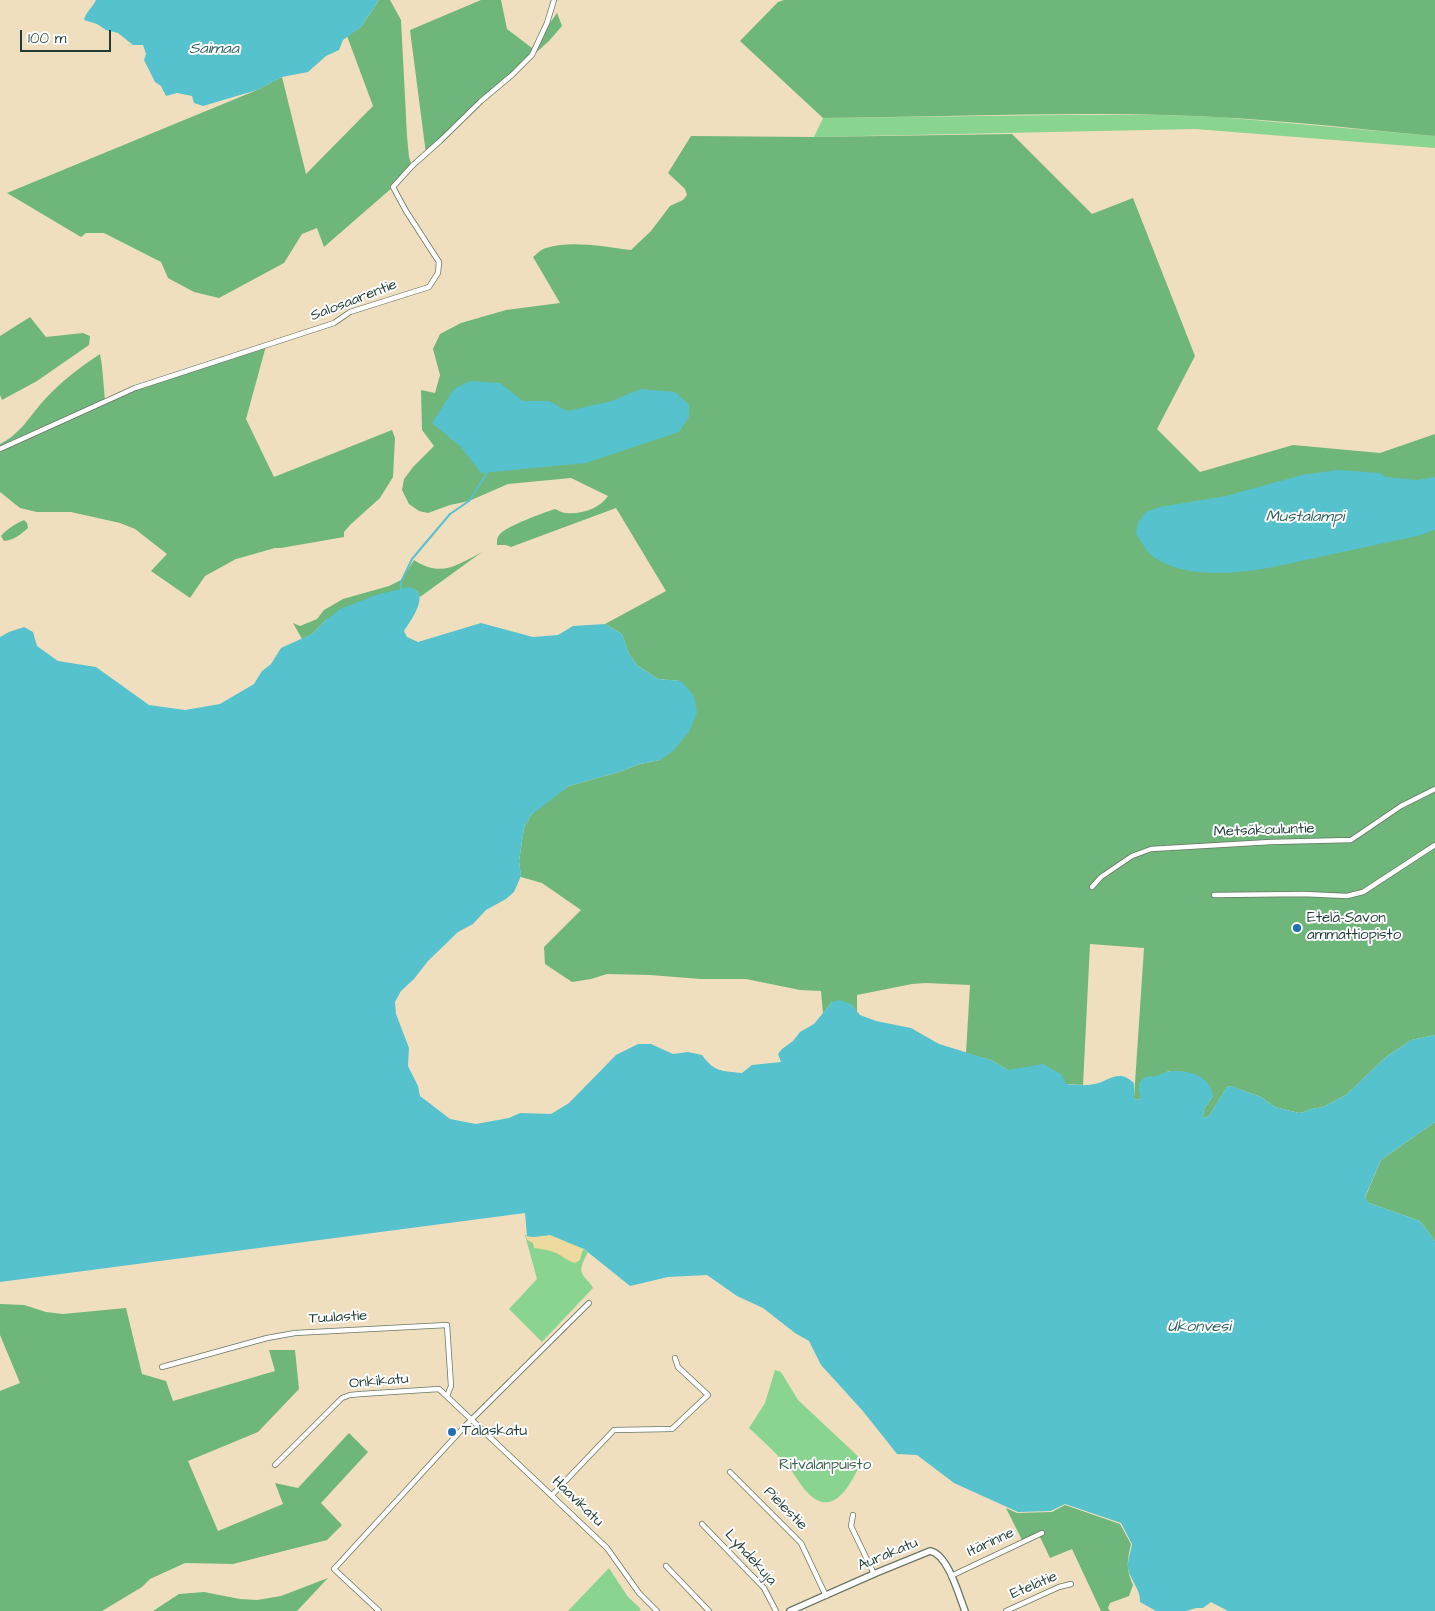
<!DOCTYPE html>
<html>
<head>
<meta charset="utf-8">
<style>
  body { margin:0 }
  #map { position:relative; width:1435px; height:1611px; overflow:hidden; background:#efdfbf; font-family:"Architects Daughter",sans-serif }
  canvas { display:block }
  .scale { position:absolute; left:20px; top:30px; width:91px; height:22px; box-sizing:border-box; border:2px solid #1f3d34; border-top:0; padding-left:6px; font-size:15px; line-height:18px; white-space:nowrap; color:#1f3d34; -webkit-text-stroke:4px #fff; paint-order:stroke }
</style>
</head>
<body>
<div id="map">
<canvas width="1435" height="1611"></canvas>
<div class="scale">100 m</div>
</div>
<script>
const g = document.querySelector('canvas').getContext('2d');
g.lineJoin = 'round';
function paint(path, color) { g.fillStyle = color; g.fill(path, 'evenodd'); }
function stroke(path, color, width, dash) { g.strokeStyle = color; g.lineWidth = width; g.lineCap = dash ? 'butt' : 'round'; g.setLineDash(dash || []); g.stroke(path); }
function label(font, color, halo, rows, align = 'center') {
  g.font = font + ' "Architects Daughter",sans-serif'; g.lineWidth = 4; g.setLineDash([]); g.textBaseline = 'middle'; g.strokeStyle = halo; g.fillStyle = color; for (const [text, x, y, turn = 0] of rows) {
    g.save(); g.translate(x, y); g.rotate((+turn || 0) * Math.PI / 180); g.textAlign = isNaN(turn) ? turn : align; if (halo) g.strokeText(text, 0, 0); g.fillText(text, 0, 0); g.restore();
  }
}
const green = new Path2D(`
  M 1062,115 L 1165,115 L 1219,117 L 1435,136 L 1435,148 L 1195,129 L 814,137 L 823,118 Z
  M 525,1235 C 534,1238 539,1234 548,1235 C 555,1235 582,1248 588,1252 C 585,1259 578,1268 583,1275 C 586,1280 590,1282 593,1288 L 542,1342 L 509,1309 L 537,1279 Z
  M 775,1370 L 781,1372 L 798,1400 L 862,1460 C 855,1475 839,1514 815,1499 C 804,1492 798,1479 790,1469 C 777,1454 763,1441 749,1428 L 765,1403 Z
  M 609,1568 L 628,1597 L 641,1609 L 639,1611 L 568,1611 Z`);
const forest = new Path2D(`
  M 379,0 L 390,0 L 401,20 L 407,136 L 409,157 L 412,166 L 393,187 L 324,247 L 317,228 L 302,234 L 284,263 L 219,298 L 194,292 L 168,278 L 161,262 L 104,233 L 86,233 L 81,237 L 7,193 L 257,90 L 282,77 L 306,174 L 373,106 L 347,36 L 361,27 Z
  M 481,0 L 501,0 L 507,29 L 532,48 L 557,13 L 562,26 L 549,41 L 481,101 L 426,154 L 410,30 Z
  M 784,0 L 1435,0 L 1435,136 C 1346,128 1257,117 1167,115 C 1053,112 938,117 823,118 L 740,41 L 778,2 Z
  M 1012,134 L 1092,214 L 1133,198 L 1195,356 L 1157,429 L 1200,472 L 1293,445 L 1380,453 L 1435,434 L 1435,1035 L 1411,1040 L 1386,1057 L 1346,1095 L 1323,1107 L 1311,1109 L 1304,1112 L 1299,1113 L 1275,1107 L 1261,1097 L 1231,1086 L 1227,1087 L 1209,1116 L 1205,1118 L 1203,1116 L 1204,1109 L 1213,1096 L 1169,1071 L 1139,1085 L 1141,1098 L 1137,1100 L 1134,1098 L 1144,948 L 1090,944 L 1083,1085 L 1066,1084 L 1008,1070 L 991,1060 L 966,1053 L 970,985 L 926,983 L 912,984 L 857,995 L 857,1012 L 851,1004 L 832,1002 L 823,1013 L 821,991 L 800,990 L 746,979 L 701,979 L 650,975 L 607,974 L 591,979 L 572,982 L 545,964 L 544,947 L 581,910 L 542,883 L 521,877 L 519,861 L 524,828 L 531,815 L 538,808 L 569,786 L 619,772 L 640,764 L 660,760 L 681,681 L 658,679 L 637,665 L 629,654 L 622,634 L 605,624 L 666,591 L 616,508 L 511,547 L 506,545 L 497,545 C 497,540 497,537 500,534 C 507,526 543,513 555,509 C 558,510 562,513 566,513 C 581,515 600,508 608,496 L 571,478 L 508,484 L 469,501 L 450,505 L 428,513 L 419,511 L 409,504 L 402,490 L 404,479 L 413,467 L 434,446 L 422,430 L 421,390 L 435,393 L 440,375 L 433,349 L 440,334 L 461,323 L 506,310 L 560,303 L 533,257 C 537,254 541,249 546,248 C 573,240 604,247 631,250 L 651,231 L 670,206 L 683,200 L 687,195 L 685,189 L 668,173 L 691,136 L 814,137 Z
  M 30,317 L 46,337 L 83,333 L 90,336 L 89,345 L 37,381 L 2,400 L 0,395 L 0,336 Z
  M 266,346 L 246,419 L 274,477 L 392,430 L 395,438 L 393,477 L 380,498 L 350,525 L 344,532 L 344,537 L 281,548 L 275,548 L 236,559 L 205,576 L 190,598 L 151,571 L 167,554 L 135,529 L 120,523 L 71,512 L 37,512 L 20,508 L 0,492 L 0,444 C 21,434 30,415 46,398 C 62,381 80,367 100,354 L 102,366 L 105,401 L 135,388 Z
  M 24,520 L 27,523 L 28,528 C 20,535 14,540 4,541 L 1,536 C 7,529 15,524 24,520 Z
  M 482,552 L 420,597 L 417,591 L 326,620 L 312,634 L 302,639 L 293,623 L 300,626 L 317,619 L 324,610 L 343,599 L 389,586 L 401,580 L 414,560 C 441,578 457,565 482,552 Z
  M 1435,1122 L 1435,1241 L 1420,1221 L 1369,1203 L 1365,1198 L 1381,1160 Z
  M 0,1304 L 24,1305 L 46,1312 L 63,1314 L 126,1308 L 142,1374 L 166,1381 L 173,1401 L 275,1371 L 269,1350 L 295,1350 L 299,1389 L 258,1432 L 188,1461 L 218,1531 L 283,1504 L 275,1483 L 298,1488 L 349,1433 L 368,1452 L 321,1503 L 342,1525 L 327,1540 L 233,1564 L 185,1563 L 150,1579 L 142,1587 L 102,1611 L 0,1611 L 0,1391 L 20,1383 L 0,1335 Z
  M 1065,1505 L 1120,1524 L 1131,1544 C 1127,1562 1126,1568 1133,1585 L 1129,1596 L 1110,1603 L 1108,1608 L 1110,1611 L 1101,1611 L 1072,1549 L 1050,1558 L 1040,1537 L 1024,1544 L 1006,1508 L 1017,1513 L 1052,1512 Z
  M 328,1578 L 297,1611 L 153,1611 L 179,1594 L 204,1592 L 240,1599 L 257,1600 L 281,1596 Z`);
const sand = new Path2D(`
  M 550,1235 L 557,1237 L 583,1249 L 580,1260 L 575,1263 C 567,1261 563,1256 556,1253 C 549,1250 542,1249 534,1248 L 533,1243 L 527,1240 L 526,1236 L 533,1237 Z`);
const water = new Path2D(`
  M 96,0 L 379,0 L 361,27 L 343,40 L 339,50 L 326,56 L 308,72 L 282,77 L 257,90 L 203,106 L 194,103 L 192,96 L 177,93 L 166,96 L 161,86 L 155,82 L 144,60 L 146,54 L 143,45 L 133,45 L 118,33 L 106,30 L 97,24 L 84,20 C 85,13 93,7 96,0 Z
  M 470,381 L 500,383 L 523,401 L 549,401 L 567,411 L 612,401 L 640,389 L 675,392 L 689,405 L 689,417 L 679,432 L 586,463 L 481,473 L 461,447 L 432,423 L 454,389 Z
  M 1338,470 L 1380,473 L 1385,477 L 1417,480 L 1435,477 L 1435,530 L 1417,536 L 1273,567 C 1237,574 1183,579 1152,556 C 1146,551 1141,541 1136,534 L 1138,522 L 1146,512 L 1160,507 L 1226,496 L 1302,475 Z
  M 410,587 C 411,588 417,590 417,591 C 426,601 409,623 404,631 L 407,637 L 418,642 L 481,623 L 533,637 L 558,635 L 573,626 L 605,624 L 622,634 L 629,654 L 637,665 L 658,679 L 681,681 L 694,696 L 697,713 L 689,732 L 672,752 L 660,760 L 640,764 L 619,772 L 569,786 L 531,815 L 524,828 L 519,861 L 521,876 L 514,892 L 506,899 L 486,910 L 473,924 L 458,932 L 428,961 L 414,979 L 401,991 L 395,1002 L 396,1014 L 409,1048 L 408,1066 L 418,1086 L 420,1096 L 450,1119 L 476,1124 L 509,1118 L 520,1113 L 551,1114 L 569,1103 L 616,1055 L 638,1044 L 651,1044 L 673,1054 L 688,1052 L 702,1055 C 714,1072 722,1071 742,1073 L 752,1065 L 781,1062 L 778,1054 L 782,1049 L 793,1041 L 800,1032 L 814,1024 L 832,1002 L 839,1000 L 851,1004 L 860,1015 L 876,1021 L 911,1028 L 939,1044 L 991,1060 L 1008,1070 L 1043,1064 L 1061,1074 L 1066,1084 C 1076,1085 1085,1086 1094,1084 C 1110,1081 1118,1068 1134,1083 L 1134,1098 L 1137,1100 L 1141,1098 C 1139,1092 1137,1085 1142,1080 C 1146,1075 1151,1077 1156,1076 C 1161,1075 1166,1071 1171,1071 C 1188,1070 1211,1075 1213,1096 L 1204,1109 L 1203,1116 L 1205,1118 L 1209,1116 L 1227,1087 L 1231,1086 L 1261,1097 L 1275,1107 L 1299,1113 L 1304,1112 L 1311,1109 L 1323,1107 L 1346,1095 L 1386,1057 L 1411,1040 L 1435,1035 L 1435,1122 L 1381,1160 L 1365,1197 L 1369,1203 L 1420,1221 L 1435,1241 L 1435,1611 L 1228,1611 L 1211,1602 L 1203,1608 L 1196,1608 L 1186,1611 L 1156,1611 L 1140,1602 C 1141,1590 1130,1580 1128,1568 C 1127,1560 1131,1552 1132,1544 L 1121,1523 L 1065,1504 L 1051,1511 L 1018,1512 L 954,1483 L 917,1455 L 897,1454 L 862,1410 L 821,1365 L 809,1341 L 795,1333 L 763,1308 L 737,1296 L 707,1275 L 668,1277 L 630,1286 L 584,1249 L 550,1235 L 533,1237 L 527,1236 L 525,1213 L 0,1282 L 0,637 L 9,632 L 24,627 L 33,632 L 37,646 L 58,661 L 96,667 L 149,705 L 185,710 L 220,704 L 254,684 L 262,671 L 271,664 L 281,648 L 312,634 L 326,620 L 340,609 L 379,594 Z`);
const stream = new Path2D(`
  M 401,589 L 401,582 L 412,559 L 450,514 L 469,501 L 487,473`);
const minor = new Path2D(`
  M 0,449 L 135,388 L 334,323 L 350,312 L 429,287 L 438,273 L 439,262 L 406,211 L 393,187 L 412,166 L 440,141 L 481,101 L 512,75 L 532,55 L 547,23 L 554,0
  M 1092,887 L 1101,877 L 1132,856 L 1151,849 L 1271,842 L 1351,840 L 1401,806 L 1435,789
  M 1214,895 L 1304,894 L 1347,896 L 1363,892 L 1435,845
  M 162,1367 L 267,1338 L 295,1333 L 447,1325 L 451,1386 L 447,1396
  M 275,1465 L 342,1398 L 350,1395 L 361,1394 L 439,1389 L 607,1548 L 639,1593 L 657,1611
  M 730,1472 L 801,1543 L 826,1596
  M 552,1495 L 614,1430 L 672,1429 L 708,1395 L 678,1367 L 675,1358
  M 853,1515 L 851,1526 L 874,1574
  M 702,1524 L 764,1588 L 776,1611
  M 666,1566 L 709,1611
  M 951,1576 L 1042,1533
  M 379,1611 L 334,1569 L 466,1425 L 589,1303
  M 1006,1611 L 1059,1587 L 1071,1584`);
const tertiary = new Path2D(`
  M 790,1611 L 876,1573 L 930,1551 C 948,1554 959,1596 965,1611`);
const markers = [
  [1297,928,5,"#1f6fb2"],
  [452,1432,5,"#1f6fb2"]
];
const streetNames = [
  ["Salosaarentie",354,301,-21],
  ["Metsäkouluntie",1264,831,-2],
  ["Tuulastie",338,1318,-3],
  ["Onkikatu",379,1382,-5],
  ["Haavikatu",577,1502,44],
  ["Pielestie",785,1509,45],
  ["Itärinne",991,1543,-25],
  ["Aurakatu",888,1555,-23],
  ["Lyhdekuja",750,1558,48],
  ["Etelätie",1034,1586,-23]
];
const poiNames = [
  ["Etelä-Savon",1307,919],
  ["ammattiopisto",1307,936],
  ["Talaskatu",462,1432]
];
const parkNames = [
  ["Ritvalanpuisto",825,1466]
];
const waterNames = [
  ["Saimaa",214,50],
  ["Mustalampi",1305,518],
  ["Ukonvesi",1199,1328]
];
paint(green, '#8ad491');
paint(forest, '#6fb67b');
paint(sand, '#eeda9e');
paint(water, '#55c2ce');
stroke(stream, '#55c2ce', 2);
stroke(minor, '#687665', 6);
stroke(tertiary, '#687665', 8);
stroke(minor, '#fff', 4.5);
stroke(tertiary, '#fff', 5.5);
for (const [x, y, r, color] of markers) { const dot = new Path2D(); dot.arc(x, y, r, 0, 2 * Math.PI); g.fillStyle = color; g.fill(dot); stroke(dot, '#fff', 2); }
label('15px', '#1f3d34', '#fff', streetNames);
label('15px', '#1f3d34', '#fff', poiNames, 'left');
label('15px', '#3a634b', '#fff', parkNames);
label('italic 16px', '#2f6562', '#fff', waterNames);
</script>
</body>
</html>
